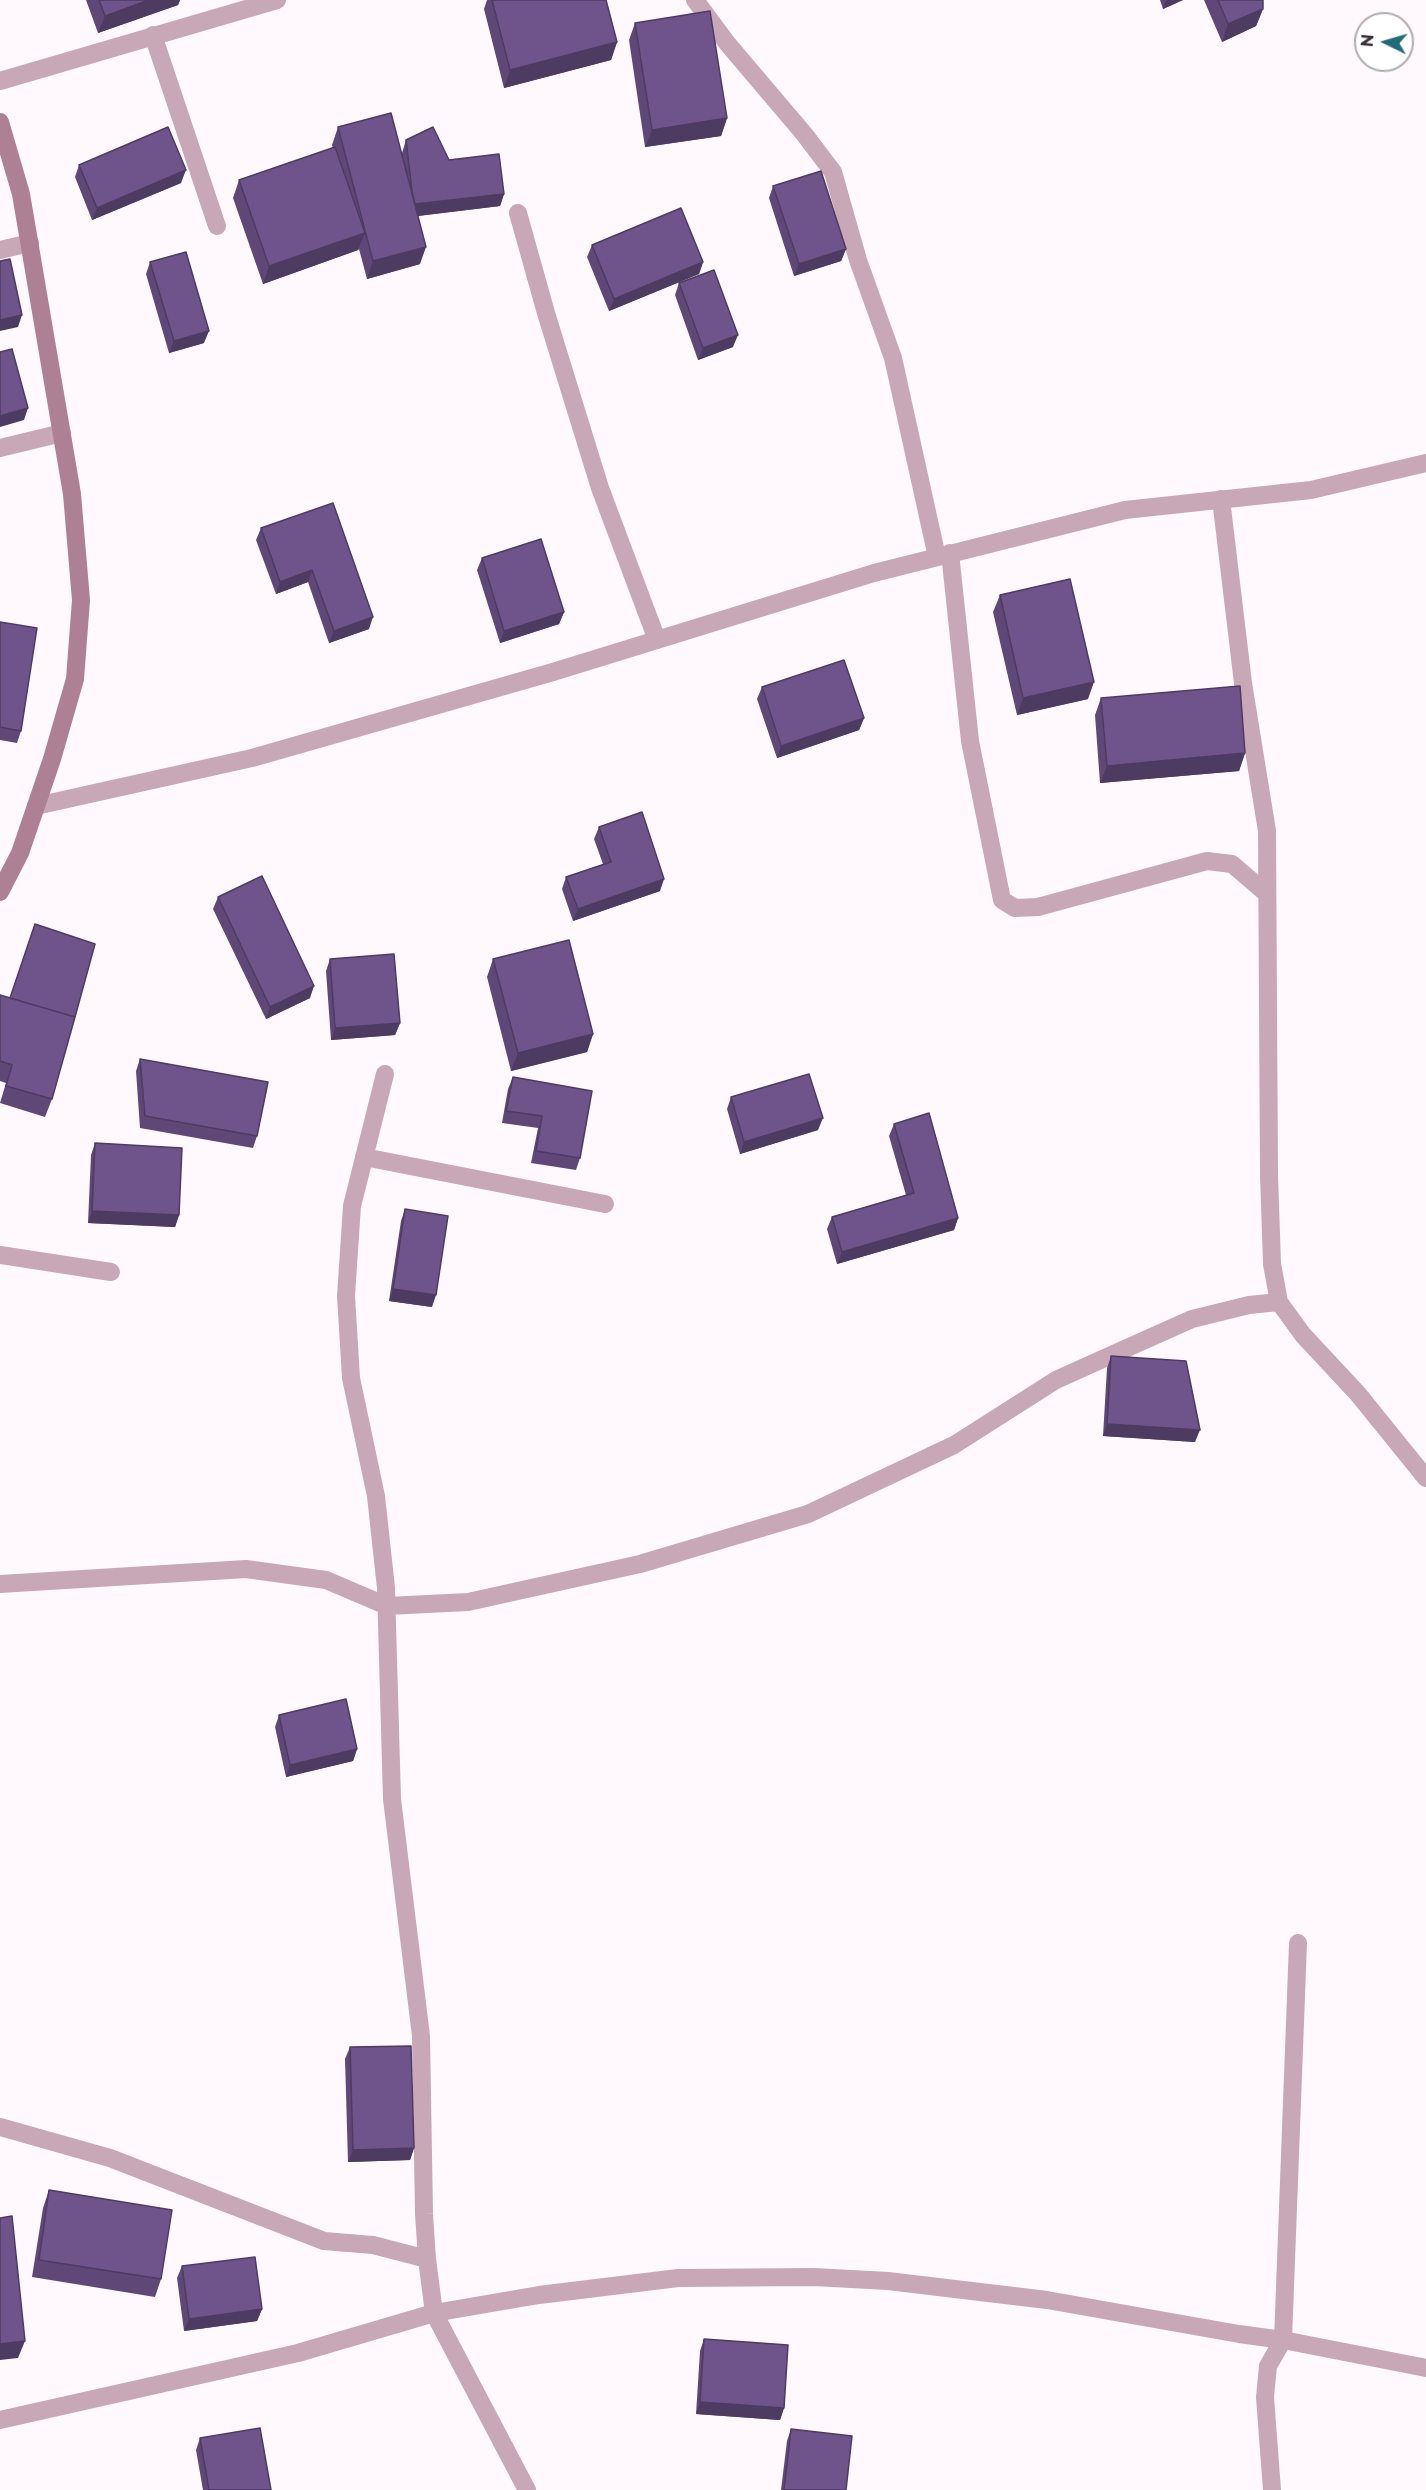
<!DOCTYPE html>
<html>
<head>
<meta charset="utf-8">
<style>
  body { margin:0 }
  #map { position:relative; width:1426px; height:2490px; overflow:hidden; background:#fff9fe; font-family:Montserrat,sans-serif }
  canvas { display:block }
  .north { position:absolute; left:1354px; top:12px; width:60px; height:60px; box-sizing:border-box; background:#fff; border:2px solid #b0acb0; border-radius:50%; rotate:275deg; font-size:16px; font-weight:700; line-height:24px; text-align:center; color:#3a3039 }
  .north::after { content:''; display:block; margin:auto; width:21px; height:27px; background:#246b79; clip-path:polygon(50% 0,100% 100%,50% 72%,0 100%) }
</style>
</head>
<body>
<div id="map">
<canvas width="1426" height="2490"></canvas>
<div class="north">N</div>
</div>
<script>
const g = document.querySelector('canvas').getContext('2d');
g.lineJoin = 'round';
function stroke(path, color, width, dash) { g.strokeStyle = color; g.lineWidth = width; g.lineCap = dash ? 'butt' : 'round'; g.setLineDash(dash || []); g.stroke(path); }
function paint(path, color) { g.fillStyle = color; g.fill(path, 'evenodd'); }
const street = new Path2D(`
  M 695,0 L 727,43 L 805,135 L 833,172 L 858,260 L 893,358 L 937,557
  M 153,35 L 217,226
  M 0,81 L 277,0
  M 518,213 L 546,313 L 600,488 L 657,640
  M 0,250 L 30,243
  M 0,448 L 62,433
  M 1221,499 L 1243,683 L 1267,831 L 1269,1175 L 1272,1264 L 1279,1302 L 1303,1335 L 1358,1394 L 1426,1478
  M 950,553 L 970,741 L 1002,900 L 1015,908 L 1038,907 L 1207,861 L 1232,864 L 1267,894
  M 36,806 L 252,758 L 553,672 L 874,573 L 1125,510 L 1311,490 L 1426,463
  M 385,1074 L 352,1206 L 346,1296 L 351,1378 L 376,1496 L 386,1588 L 392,1799 L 421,2036 L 424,2214 L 427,2259 L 434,2313 L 527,2490
  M 364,1157 L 605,1204
  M 0,1255 L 111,1272
  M 0,1584 L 246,1569 L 326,1580 L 387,1606 L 468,1602 L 640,1564 L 808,1514 L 954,1445 L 1056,1380 L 1136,1344 L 1192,1319 L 1249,1305 L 1279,1302
  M 0,2127 L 110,2158 L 324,2241 L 373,2245 L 427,2259
  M 0,2420 L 298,2353 L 434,2313 L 539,2295 L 678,2278 L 814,2277 L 888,2281 L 1047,2300 L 1239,2334 L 1283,2340 L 1426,2368
  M 1272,2490 L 1265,2397 L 1268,2366 L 1283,2340 L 1298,1943`);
const secondary = new Path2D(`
  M 0,122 L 21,194 L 72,494 L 81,600 L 75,679 L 52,759 L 20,853 L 0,892`);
const wall = new Path2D(`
  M 86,0 L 180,0 L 178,5 L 98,33 Z
  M 487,0 L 606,0 L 617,42 L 611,60 L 504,88 L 484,9 Z
  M 1160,0 L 1183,0 L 1163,9 Z
  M 1204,0 L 1263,0 L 1263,9 L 1256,26 L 1222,42 Z
  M 635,23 L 727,118 L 721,136 L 645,147 L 629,40 Z
  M 338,127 L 402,153 L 406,140 L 449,160 L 504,194 L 500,206 L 418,216 L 420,264 L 367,279 L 359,249 L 358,250 L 263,284 L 233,198 L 239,180 L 333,148 L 332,145 Z
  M 79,165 L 181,183 L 92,220 L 75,177 Z
  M 773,186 L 846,249 L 841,261 L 794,276 L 769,198 Z
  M 592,245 L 703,262 L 699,274 L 609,311 L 587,257 Z
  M 150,262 L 204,343 L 169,353 L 146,274 Z
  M 679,283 L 733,347 L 698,360 L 675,295 Z
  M 333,503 L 369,629 L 329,643 L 308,582 L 276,594 L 256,540 L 261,528 Z
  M 482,558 L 564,612 L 559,624 L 500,643 L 477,570 Z
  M 1000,595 L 1088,699 L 1017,715 L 993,612 Z
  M 0,622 L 21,731 L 17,743 L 0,740 Z
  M 762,687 L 864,718 L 859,730 L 777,758 L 757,699 Z
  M 1101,698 L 1245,753 L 1239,771 L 1100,783 L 1095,715 Z
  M 599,827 L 660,891 L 573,921 L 562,889 L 566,877 L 603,864 L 594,839 Z
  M 218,897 L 310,998 L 266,1019 L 213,909 Z
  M 330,959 L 400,1023 L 395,1035 L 331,1040 L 326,971 Z
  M 493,959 L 593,1034 L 587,1052 L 511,1071 L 487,977 Z
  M 0,995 L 52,1099 L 45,1117 L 0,1103 L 6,1083 L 0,1081 Z
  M 140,1059 L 257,1136 L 253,1148 L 140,1128 L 136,1071 Z
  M 513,1077 L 580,1158 L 576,1170 L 531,1163 L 538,1128 L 502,1123 L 508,1089 Z
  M 731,1097 L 818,1130 L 740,1154 L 727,1109 Z
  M 894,1124 L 958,1218 L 954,1230 L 837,1264 L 827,1229 L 832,1217 L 906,1195 L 889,1136 Z
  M 95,1143 L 179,1215 L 175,1227 L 88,1223 L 91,1155 Z
  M 405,1209 L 432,1307 L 389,1301 L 401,1221 Z
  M 1111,1356 L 1195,1442 L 1103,1436 L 1107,1368 Z
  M 279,1715 L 357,1749 L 353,1761 L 286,1777 L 275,1727 Z
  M 350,2047 L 414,2148 L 410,2160 L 348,2162 L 345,2059 Z
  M 49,2190 L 161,2279 L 155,2297 L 32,2277 L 43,2208 Z
  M 182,2266 L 262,2309 L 257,2321 L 184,2331 L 177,2278 Z
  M 704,2339 L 784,2408 L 780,2420 L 696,2414 L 700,2351 Z
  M 791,2429 L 846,2490 L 781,2490 L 787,2441 Z
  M 200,2438 L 271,2490 L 203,2490 L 196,2450 Z`);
const shadedWall = new Path2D(`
  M 149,0 L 180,0 L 178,5 L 98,33 L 105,16 Z
  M 1166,0 L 1183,0 L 1163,9 Z
  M 1263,9 L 1256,26 L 1222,42 L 1228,24 Z
  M 617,42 L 611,60 L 504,88 L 510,70 Z
  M 727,118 L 721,136 L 645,147 L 652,130 Z
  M 186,170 L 181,183 L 92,220 L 97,208 Z
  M 504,194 L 500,206 L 409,217 L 413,205 Z
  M 365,233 L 358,250 L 263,284 L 269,266 Z
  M 426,247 L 420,264 L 367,279 L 373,261 Z
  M 846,249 L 841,261 L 794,276 L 799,264 Z
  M 703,262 L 699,274 L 609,311 L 614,299 Z
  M 22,315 L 18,327 L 0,331 L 0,320 Z
  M 209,331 L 204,343 L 169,353 L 174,341 Z
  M 738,335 L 733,347 L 698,360 L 703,348 Z
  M 28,408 L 24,420 L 0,427 L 0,416 Z
  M 312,570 L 308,582 L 276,594 L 280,582 Z
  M 564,612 L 559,624 L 500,643 L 504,631 Z
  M 373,617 L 369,629 L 329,643 L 334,631 Z
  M 1094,682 L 1088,699 L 1017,715 L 1023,698 Z
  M 864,718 L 859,730 L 777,758 L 781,746 Z
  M 1245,753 L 1239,771 L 1100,783 L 1107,766 Z
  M 664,879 L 660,891 L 573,921 L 578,909 Z
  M 314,986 L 310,998 L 266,1019 L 270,1007 Z
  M 400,1023 L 395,1035 L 331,1040 L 335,1028 Z
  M 593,1034 L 587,1052 L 511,1071 L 518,1053 Z
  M 823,1118 L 818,1130 L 740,1154 L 744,1142 Z
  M 92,1211 L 179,1215 L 175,1227 L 88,1223 Z
  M 958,1218 L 954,1230 L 837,1264 L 842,1252 Z
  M 393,1289 L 436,1295 L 432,1307 L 389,1301 Z
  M 1107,1424 L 1200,1430 L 1195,1442 L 1103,1436 Z
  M 357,1749 L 353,1761 L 286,1777 L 290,1765 Z
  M 414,2148 L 410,2160 L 348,2162 L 353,2150 Z
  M 262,2309 L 257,2321 L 184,2331 L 189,2319 Z
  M 25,2341 L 18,2358 L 0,2360 L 0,2344 Z
  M 700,2402 L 784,2408 L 780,2420 L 696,2414 Z`);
const building = new Path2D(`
  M 99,0 L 149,0 L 105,16 Z
  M 492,0 L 606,0 L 617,42 L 510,70 Z
  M 1218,0 L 1263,0 L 1263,9 L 1228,24 Z
  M 710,11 L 727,118 L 652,130 L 635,23 Z
  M 391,113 L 426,247 L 373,261 L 338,127 Z
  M 168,127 L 186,170 L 97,208 L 79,165 Z
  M 433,127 L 449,160 L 499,154 L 504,194 L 415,204 L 412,191 L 406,140 Z
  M 335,147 L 365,233 L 269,266 L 239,180 Z
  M 821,171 L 846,249 L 799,264 L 773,186 Z
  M 681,208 L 703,262 L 614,299 L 592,245 Z
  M 186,252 L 209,331 L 174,341 L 150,262 Z
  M 10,259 L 22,315 L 0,320 L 0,261 Z
  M 714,270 L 738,335 L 703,348 L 679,283 Z
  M 12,349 L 28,408 L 0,416 L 0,352 Z
  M 333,503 L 373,617 L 334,631 L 312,570 L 280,582 L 261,528 Z
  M 541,539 L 564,612 L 504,631 L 482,558 Z
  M 1070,579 L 1094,682 L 1023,698 L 1000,595 Z
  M 0,622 L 37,628 L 21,731 L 0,727 Z
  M 844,660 L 864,718 L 781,746 L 762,687 Z
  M 1240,686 L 1245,753 L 1107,766 L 1101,698 Z
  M 642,812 L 664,879 L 578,909 L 566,877 L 611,862 L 599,827 Z
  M 262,876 L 314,986 L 270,1007 L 218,897 Z
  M 35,924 L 95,944 L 75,1017 L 10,998 Z
  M 569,940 L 593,1034 L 518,1053 L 493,959 Z
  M 394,954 L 400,1023 L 335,1028 L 330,959 Z
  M 0,995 L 75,1017 L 52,1099 L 6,1086 L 12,1065 L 0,1061 Z
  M 140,1059 L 268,1082 L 257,1136 L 145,1116 Z
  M 809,1074 L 823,1118 L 744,1142 L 731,1097 Z
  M 513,1077 L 592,1091 L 580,1158 L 536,1151 L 542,1116 L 506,1111 Z
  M 929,1113 L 958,1218 L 842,1252 L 832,1217 L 914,1193 L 894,1124 Z
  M 95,1143 L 182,1148 L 179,1215 L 92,1211 Z
  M 405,1209 L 448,1216 L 436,1295 L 393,1289 Z
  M 1111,1356 L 1186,1361 L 1200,1430 L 1107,1424 Z
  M 346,1699 L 357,1749 L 290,1765 L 279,1715 Z
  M 411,2046 L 414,2148 L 353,2150 L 350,2047 Z
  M 49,2190 L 172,2210 L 161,2279 L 39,2260 Z
  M 12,2216 L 25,2341 L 0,2344 L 0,2218 Z
  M 255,2257 L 262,2309 L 189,2319 L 182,2266 Z
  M 704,2339 L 788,2345 L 784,2408 L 700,2402 Z
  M 260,2428 L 271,2490 L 209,2490 L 200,2438 Z
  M 791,2429 L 852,2436 L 846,2490 L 784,2490 Z`);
stroke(street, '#c8a8b6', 18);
stroke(secondary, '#ad8094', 18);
paint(wall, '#5f4878');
paint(shadedWall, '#4e3b62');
paint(building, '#6f548c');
stroke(building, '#4e3b62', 1.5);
</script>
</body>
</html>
